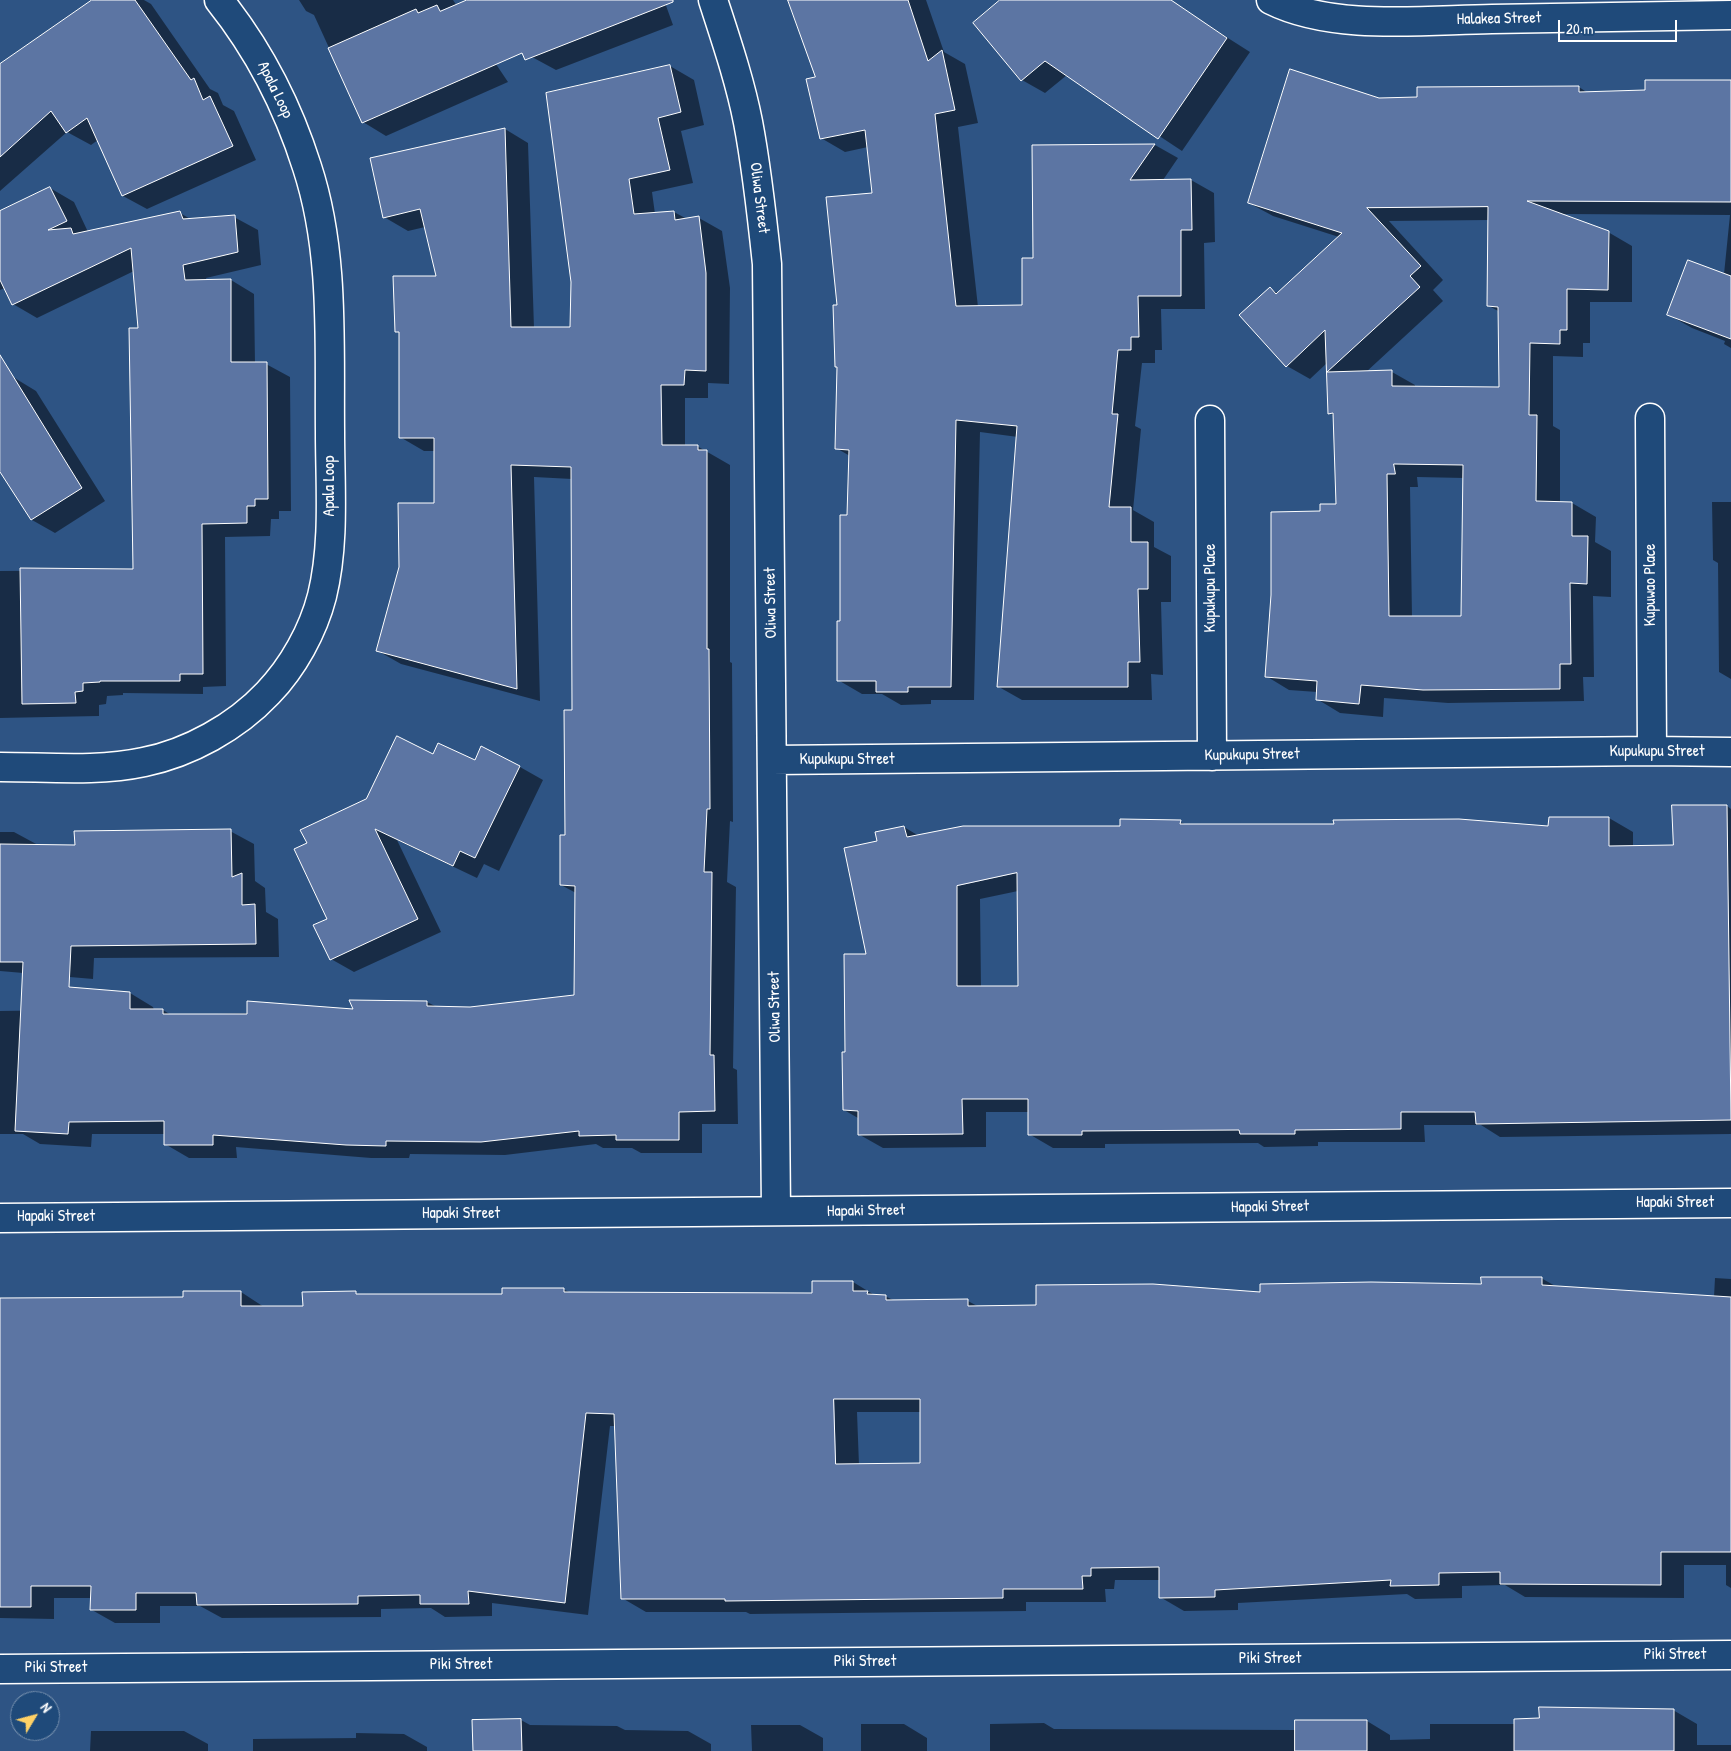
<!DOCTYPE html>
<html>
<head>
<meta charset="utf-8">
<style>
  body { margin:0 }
  #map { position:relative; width:1731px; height:1751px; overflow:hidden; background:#2e5484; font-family:"Patrick Hand",sans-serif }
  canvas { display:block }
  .north { position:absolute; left:10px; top:1691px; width:50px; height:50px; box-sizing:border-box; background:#1f4a7a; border:1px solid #7992af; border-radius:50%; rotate:53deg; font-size:14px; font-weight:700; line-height:20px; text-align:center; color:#fff }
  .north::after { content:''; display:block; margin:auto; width:18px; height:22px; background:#ffd166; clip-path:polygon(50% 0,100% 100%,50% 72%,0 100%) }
  .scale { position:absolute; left:1558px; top:20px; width:119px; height:22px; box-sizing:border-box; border:2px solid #fff; border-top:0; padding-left:6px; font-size:15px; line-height:18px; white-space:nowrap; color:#fff; -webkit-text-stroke:4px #1f4a7a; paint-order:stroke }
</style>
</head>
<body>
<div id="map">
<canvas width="1731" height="1751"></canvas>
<div class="north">N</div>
<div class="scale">20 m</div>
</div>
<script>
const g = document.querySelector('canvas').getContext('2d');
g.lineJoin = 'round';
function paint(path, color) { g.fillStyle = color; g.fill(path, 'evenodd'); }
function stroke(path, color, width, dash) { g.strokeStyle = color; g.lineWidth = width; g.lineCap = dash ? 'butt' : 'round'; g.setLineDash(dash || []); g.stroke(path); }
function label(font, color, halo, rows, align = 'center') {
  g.font = font + ' "Patrick Hand",sans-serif'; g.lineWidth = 4; g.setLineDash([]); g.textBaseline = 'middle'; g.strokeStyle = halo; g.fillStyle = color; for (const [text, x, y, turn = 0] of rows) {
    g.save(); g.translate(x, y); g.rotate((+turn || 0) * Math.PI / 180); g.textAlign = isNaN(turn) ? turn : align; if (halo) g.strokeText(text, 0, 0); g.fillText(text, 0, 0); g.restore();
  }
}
const shadow = new Path2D(`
  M 94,0 L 144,0 L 151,4 L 210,89 L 218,93 L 223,105 L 234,111 L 256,160 L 147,209 L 123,196 L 98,140 L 91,145 L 67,132 L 0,191 L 0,76 Z
  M 299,0 L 453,0 L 508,82 L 386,136 L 363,122 L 314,15 L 306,11 Z
  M 502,0 L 664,0 L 673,25 L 556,70 L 532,57 Z
  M 790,0 L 926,0 L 944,52 L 965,64 L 978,123 L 958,127 L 978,307 L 1023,306 L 1035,259 L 1033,147 L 1155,145 L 1178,158 L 1163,180 L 1191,180 L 1214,193 L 1215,242 L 1204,243 L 1205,309 L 1161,309 L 1162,350 L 1155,350 L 1155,363 L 1142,363 L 1135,426 L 1141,429 L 1133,510 L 1154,522 L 1154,547 L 1171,556 L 1171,602 L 1161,602 L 1163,675 L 1151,674 L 1152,700 L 1022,700 L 999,687 L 1018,437 L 980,432 L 974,700 L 931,700 L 931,704 L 901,705 L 882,694 L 862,694 L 838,680 L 848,516 L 850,456 L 836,448 L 839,306 L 873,194 L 868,147 L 845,152 L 821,138 L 816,78 Z
  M 1002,0 L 1154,0 L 1187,12 L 1250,52 L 1182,151 L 1067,75 L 1045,93 L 1022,80 Z
  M 670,66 L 694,80 L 704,125 L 681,131 L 693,183 L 652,192 L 655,214 L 674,212 L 687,219 L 699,218 L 722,231 L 730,288 L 729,384 L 708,383 L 708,398 L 685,398 L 685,446 L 697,446 L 730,465 L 730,662 L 732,663 L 733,822 L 730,821 L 727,882 L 736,887 L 733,1068 L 737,1070 L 738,1124 L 702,1124 L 702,1153 L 641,1153 L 632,1148 L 603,1148 L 596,1144 L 505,1155 L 410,1154 L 409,1158 L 371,1158 L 236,1147 L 237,1158 L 189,1158 L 165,1144 L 165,1134 L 92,1134 L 91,1147 L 40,1144 L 23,1134 L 0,1134 L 0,1011 L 65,1010 L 130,993 L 153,1007 L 154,1010 L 163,1010 L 171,1015 L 355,1011 L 427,1002 L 445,1011 L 576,996 L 576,893 L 561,885 L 567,836 L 573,712 L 572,479 L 534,477 L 540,701 L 401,664 L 378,651 L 435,504 L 435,451 L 424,451 L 400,437 L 401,334 L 396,331 L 437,277 L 425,227 L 408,231 L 384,217 L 505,129 L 528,143 L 534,328 L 571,328 Z
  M 1579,87 L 1588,93 L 1731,113 L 1731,348 L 1724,344 L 1725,341 L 1720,339 L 1692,328 L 1669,315 L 1724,274 L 1730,215 L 1560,214 L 1608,232 L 1632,246 L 1632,302 L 1590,302 L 1590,343 L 1583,343 L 1583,357 L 1553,356 L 1553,426 L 1560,430 L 1560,503 L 1572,503 L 1596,517 L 1595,542 L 1611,551 L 1611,597 L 1593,596 L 1594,677 L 1583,677 L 1584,701 L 1448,703 L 1384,698 L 1383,717 L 1340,713 L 1317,699 L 1317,692 L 1289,690 L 1266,676 L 1337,505 L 1335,416 L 1329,413 L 1327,363 L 1310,379 L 1287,366 L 1270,289 L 1278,293 L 1339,237 L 1273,216 L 1249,203 L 1379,99 ZM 1490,220 L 1489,306 L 1500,312 L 1501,388 L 1415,387 L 1415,385 L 1392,372 L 1365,373 L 1443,301 L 1433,290 L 1443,280 L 1389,221 ZM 1417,477 L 1464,478 L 1462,617 L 1412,617 L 1410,487 L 1418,487 Z
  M 50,188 L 74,202 L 88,232 L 180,213 L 192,220 L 234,217 L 258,230 L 261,265 L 206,278 L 207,281 L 231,280 L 254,294 L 255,364 L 266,364 L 290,377 L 291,511 L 279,511 L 279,519 L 271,519 L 270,536 L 225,537 L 226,686 L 203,687 L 203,694 L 123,693 L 123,695 L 107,696 L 106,704 L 99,705 L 99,716 L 0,718 L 0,571 L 134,570 L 139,329 L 134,271 L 37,318 L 13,304 L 5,288 L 0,290 L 0,212 Z
  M 13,377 L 36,391 L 105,501 L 55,533 L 32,520 L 0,469 L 0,385 Z
  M 1712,502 L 1731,502 L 1731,679 L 1719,672 L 1718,563 L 1713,560 Z
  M 433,755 L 520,767 L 543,780 L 499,871 L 484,864 L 477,878 L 397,840 L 441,932 L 354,972 L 331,959 L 328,919 L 308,844 Z
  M 1727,806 L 1731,809 L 1731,1134 L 1500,1137 L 1481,1125 L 1424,1125 L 1425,1142 L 1318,1142 L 1318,1146 L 1264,1147 L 1258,1143 L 1105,1144 L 1105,1148 L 1053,1148 L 1029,1134 L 1029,1112 L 986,1112 L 986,1147 L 883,1148 L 860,1135 L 858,1118 L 844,1110 L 846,1054 L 868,955 L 878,842 L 904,827 L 919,836 L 1121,827 L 1180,822 L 1187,825 L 1550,827 L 1550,818 L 1609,818 L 1633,832 L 1633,847 L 1674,846 ZM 1018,891 L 1020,988 L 981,988 L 980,899 Z
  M 230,831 L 254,844 L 255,881 L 265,888 L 266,912 L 278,919 L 279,957 L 94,958 L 93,979 L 0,971 L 0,832 L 14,832 L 38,845 L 76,847 Z
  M 1541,1278 L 1557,1287 L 1714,1297 L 1715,1278 L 1731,1279 L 1731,1588 L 1726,1585 L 1726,1565 L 1684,1565 L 1684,1598 L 1525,1597 L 1505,1585 L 1462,1586 L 1462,1598 L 1415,1599 L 1407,1594 L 1238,1603 L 1238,1610 L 1184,1611 L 1160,1597 L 1160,1580 L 1115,1580 L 1114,1589 L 1105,1589 L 1106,1602 L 1026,1602 L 1026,1611 L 750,1614 L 746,1612 L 646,1612 L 622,1598 L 615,1426 L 610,1426 L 588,1615 L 492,1603 L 492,1616 L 445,1617 L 431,1608 L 381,1609 L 381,1617 L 222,1618 L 200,1606 L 160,1606 L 160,1623 L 115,1623 L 92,1610 L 92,1598 L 54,1598 L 54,1619 L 0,1618 L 0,1299 L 185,1298 L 241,1292 L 264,1307 L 304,1308 L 355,1293 L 360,1295 L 503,1295 L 563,1289 L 571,1293 L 813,1294 L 813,1282 L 853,1282 L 876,1296 L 885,1296 L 895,1301 L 968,1301 L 979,1307 L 1037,1307 L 1262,1294 L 1482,1285 ZM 857,1412 L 921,1412 L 922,1464 L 859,1465 Z
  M 1673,1710 L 1697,1724 L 1697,1745 L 1731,1745 L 1731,1751 L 990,1751 L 990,1724 L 1044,1723 L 1054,1729 L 1296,1730 L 1367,1721 L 1390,1735 L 1390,1740 L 1430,1739 L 1430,1724 L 1515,1724 Z
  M 521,1720 L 530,1725 L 617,1726 L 625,1730 L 688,1731 L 711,1744 L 711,1751 L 474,1751 Z
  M 861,1724 L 904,1724 L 927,1738 L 927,1751 L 861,1751 Z
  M 751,1725 L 800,1725 L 823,1738 L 823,1751 L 752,1751 Z
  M 91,1731 L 184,1731 L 208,1744 L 208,1751 L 90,1751 Z
  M 356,1733 L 404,1734 L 427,1747 L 427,1751 L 253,1751 L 253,1739 L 356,1738 Z`);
const building = new Path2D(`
  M 92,0 L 135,0 L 191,80 L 194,78 L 203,100 L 210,96 L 233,146 L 122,196 L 87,118 L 66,133 L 51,111 L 0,157 L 0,64 Z
  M 467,0 L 673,0 L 673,2 L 525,60 L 522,53 L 362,123 L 328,48 L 416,9 L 418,13 L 437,5 L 440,11 Z
  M 788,0 L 908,0 L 928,61 L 942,50 L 955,110 L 935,114 L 956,306 L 1022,305 L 1022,258 L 1033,258 L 1032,145 L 1155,144 L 1130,180 L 1191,179 L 1192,230 L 1181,230 L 1181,296 L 1138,296 L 1139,337 L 1131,337 L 1131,350 L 1118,350 L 1112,414 L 1118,414 L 1109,507 L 1131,507 L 1131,542 L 1148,542 L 1148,589 L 1138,589 L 1140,662 L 1128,662 L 1128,687 L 997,687 L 1017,426 L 956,420 L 951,687 L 908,687 L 908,692 L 876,692 L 876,681 L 837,681 L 837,621 L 840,621 L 840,515 L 847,515 L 849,450 L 835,449 L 837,367 L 835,367 L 833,305 L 837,305 L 826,197 L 872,193 L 865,130 L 820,139 L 806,79 L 815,77 Z
  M 1000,0 L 1171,0 L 1227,38 L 1158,139 L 1045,61 L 1021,81 L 973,23 Z
  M 670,65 L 681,112 L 658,118 L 670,170 L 629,179 L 634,214 L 674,211 L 675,220 L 699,216 L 706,273 L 706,371 L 685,370 L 684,385 L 661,385 L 662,445 L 698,445 L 698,450 L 707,450 L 707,649 L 709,649 L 710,809 L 707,809 L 704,872 L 712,872 L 710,1055 L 714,1055 L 715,1111 L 679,1112 L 679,1140 L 616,1140 L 616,1135 L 579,1136 L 579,1131 L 481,1142 L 386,1141 L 386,1146 L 346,1145 L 213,1135 L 213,1145 L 164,1145 L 164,1121 L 69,1122 L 68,1134 L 15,1131 L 23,962 L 0,962 L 0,844 L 75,845 L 74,831 L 231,829 L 232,877 L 242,873 L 242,905 L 255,904 L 256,944 L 71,946 L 69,987 L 130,992 L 130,1009 L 163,1009 L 163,1014 L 247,1014 L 247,1001 L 353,1009 L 349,1000 L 427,1001 L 427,1006 L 470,1007 L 574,995 L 575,886 L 560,885 L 560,835 L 565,835 L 564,710 L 572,710 L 571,467 L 511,465 L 517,689 L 376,651 L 399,567 L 398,503 L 434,503 L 434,438 L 399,438 L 399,332 L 395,332 L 393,276 L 436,276 L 420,209 L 383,218 L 370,158 L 505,128 L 511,327 L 570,327 L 571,282 L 546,93 Z
  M 1290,69 L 1379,98 L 1417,97 L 1417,87 L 1579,86 L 1579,92 L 1645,90 L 1645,80 L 1731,80 L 1731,202 L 1527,201 L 1609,231 L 1608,290 L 1567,289 L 1567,330 L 1560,330 L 1560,344 L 1530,343 L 1529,415 L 1537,415 L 1536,501 L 1572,502 L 1572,536 L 1588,536 L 1587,584 L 1570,583 L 1571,664 L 1560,664 L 1560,689 L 1423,690 L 1361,685 L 1359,704 L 1316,700 L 1317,681 L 1265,677 L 1271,595 L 1271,512 L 1320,511 L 1320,504 L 1336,504 L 1333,413 L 1328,414 L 1325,330 L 1286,367 L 1239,315 L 1270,287 L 1276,294 L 1342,233 L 1248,203 ZM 1488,207 L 1487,306 L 1498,307 L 1499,387 L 1392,386 L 1392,370 L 1327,372 L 1420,287 L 1410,276 L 1421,266 L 1367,208 ZM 1394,464 L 1463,465 L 1461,616 L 1389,616 L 1387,474 L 1395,474 Z
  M 50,187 L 67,221 L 48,230 L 71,228 L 73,234 L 180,211 L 183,219 L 235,215 L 238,252 L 183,265 L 185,280 L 231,279 L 231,362 L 267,362 L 268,499 L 255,499 L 255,506 L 247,506 L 247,523 L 202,524 L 203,674 L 180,674 L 180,681 L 100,681 L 100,682 L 83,683 L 83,691 L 75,692 L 76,703 L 22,704 L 20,568 L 133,569 L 129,328 L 138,328 L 131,248 L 12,305 L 0,280 L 0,211 Z
  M 1688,260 L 1731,276 L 1731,339 L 1667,315 Z
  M 0,355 L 82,488 L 31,520 L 0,472 Z
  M 397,736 L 433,754 L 438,743 L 475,760 L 481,746 L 520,766 L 475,858 L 460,851 L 453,866 L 375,829 L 418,919 L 330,960 L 313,925 L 327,919 L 294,849 L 307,843 L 300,830 L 366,799 Z
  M 1672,805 L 1727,805 L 1731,1120 L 1476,1124 L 1475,1112 L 1401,1112 L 1401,1129 L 1295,1130 L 1295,1134 L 1240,1134 L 1239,1130 L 1082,1131 L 1082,1135 L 1028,1135 L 1028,1099 L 962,1099 L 963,1134 L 858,1135 L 858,1111 L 843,1110 L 842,1052 L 845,1052 L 844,954 L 866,954 L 844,848 L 877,841 L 875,832 L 904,826 L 907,837 L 963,826 L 1120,826 L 1120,819 L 1181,820 L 1180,824 L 1334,824 L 1333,820 L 1459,819 L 1548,826 L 1549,817 L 1609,817 L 1609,846 L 1673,845 ZM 1017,873 L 1018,986 L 957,986 L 957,886 Z
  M 1481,1277 L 1542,1277 L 1542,1285 L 1731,1297 L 1731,1552 L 1661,1552 L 1661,1585 L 1500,1584 L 1500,1572 L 1439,1573 L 1439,1585 L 1390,1586 L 1391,1580 L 1215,1590 L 1215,1597 L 1159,1598 L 1159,1567 L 1091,1568 L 1091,1576 L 1082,1576 L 1083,1589 L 1003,1589 L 1003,1598 L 725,1601 L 725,1599 L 621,1599 L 614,1414 L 586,1413 L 565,1603 L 468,1591 L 469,1604 L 420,1604 L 420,1595 L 358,1596 L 358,1604 L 197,1605 L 196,1593 L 136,1593 L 136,1610 L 90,1610 L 91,1586 L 31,1586 L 31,1607 L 0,1607 L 0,1298 L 183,1297 L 183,1291 L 241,1291 L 241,1306 L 303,1306 L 302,1292 L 356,1291 L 356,1294 L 502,1294 L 502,1288 L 564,1288 L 564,1292 L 812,1293 L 812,1281 L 853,1281 L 853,1291 L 868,1291 L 867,1294 L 886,1295 L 886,1300 L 968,1299 L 968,1306 L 1036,1305 L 1036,1285 L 1153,1284 L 1260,1292 L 1260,1284 L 1371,1282 L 1481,1284 ZM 834,1399 L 920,1399 L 920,1463 L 836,1464 Z
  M 1539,1707 L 1674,1709 L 1674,1751 L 1514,1751 L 1514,1719 L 1539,1718 Z
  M 521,1719 L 522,1751 L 473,1751 L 472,1720 Z
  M 1295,1720 L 1367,1720 L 1367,1751 L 1295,1751 Z`);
const minor = new Path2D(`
  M 713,0 C 726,40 740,81 748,122 C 757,169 762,216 767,264 L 776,1211
  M 1271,0 C 1333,31 1423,20 1492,19 C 1571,17 1651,16 1731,15
  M 1650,418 L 1652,751
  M 1210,420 L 1212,756
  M 772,760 L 1652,751 L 1731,752
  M 0,767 C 47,767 98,772 144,762 C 189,753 236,727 268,693 C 293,667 313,631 322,596 C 335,543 330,486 330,432 C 329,344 335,252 307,167 C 288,107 259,50 219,0
  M 0,1218 L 1731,1203
  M 0,1669 L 1731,1655`);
const streetNames = [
  ["Halakea Street",1499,19,-1],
  ["Apala Loop",275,90,64],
  ["Oliwa Street",759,198,83],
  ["Apala Loop",330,486,-90],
  ["Kupuwao Place",1651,585,-90],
  ["Kupukupu Place",1211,588,-90],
  ["Oliwa Street",771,603,-91],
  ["Kupukupu Street",1657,752],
  ["Kupukupu Street",1252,755,-1],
  ["Kupukupu Street",847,760],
  ["Oliwa Street",775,1007,-91],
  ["Hapaki Street",1675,1203],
  ["Hapaki Street",1270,1207,-1],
  ["Hapaki Street",866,1211,-1],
  ["Hapaki Street",461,1214],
  ["Hapaki Street",56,1217],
  ["Piki Street",1675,1655],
  ["Piki Street",1270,1659],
  ["Piki Street",865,1662],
  ["Piki Street",461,1665],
  ["Piki Street",56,1668]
];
paint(shadow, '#0007');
paint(building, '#5c75a3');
stroke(building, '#fff', 1);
stroke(minor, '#fff', 31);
stroke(minor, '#1f4a7a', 28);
label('16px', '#fff', '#1f4a7a', streetNames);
</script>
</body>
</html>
